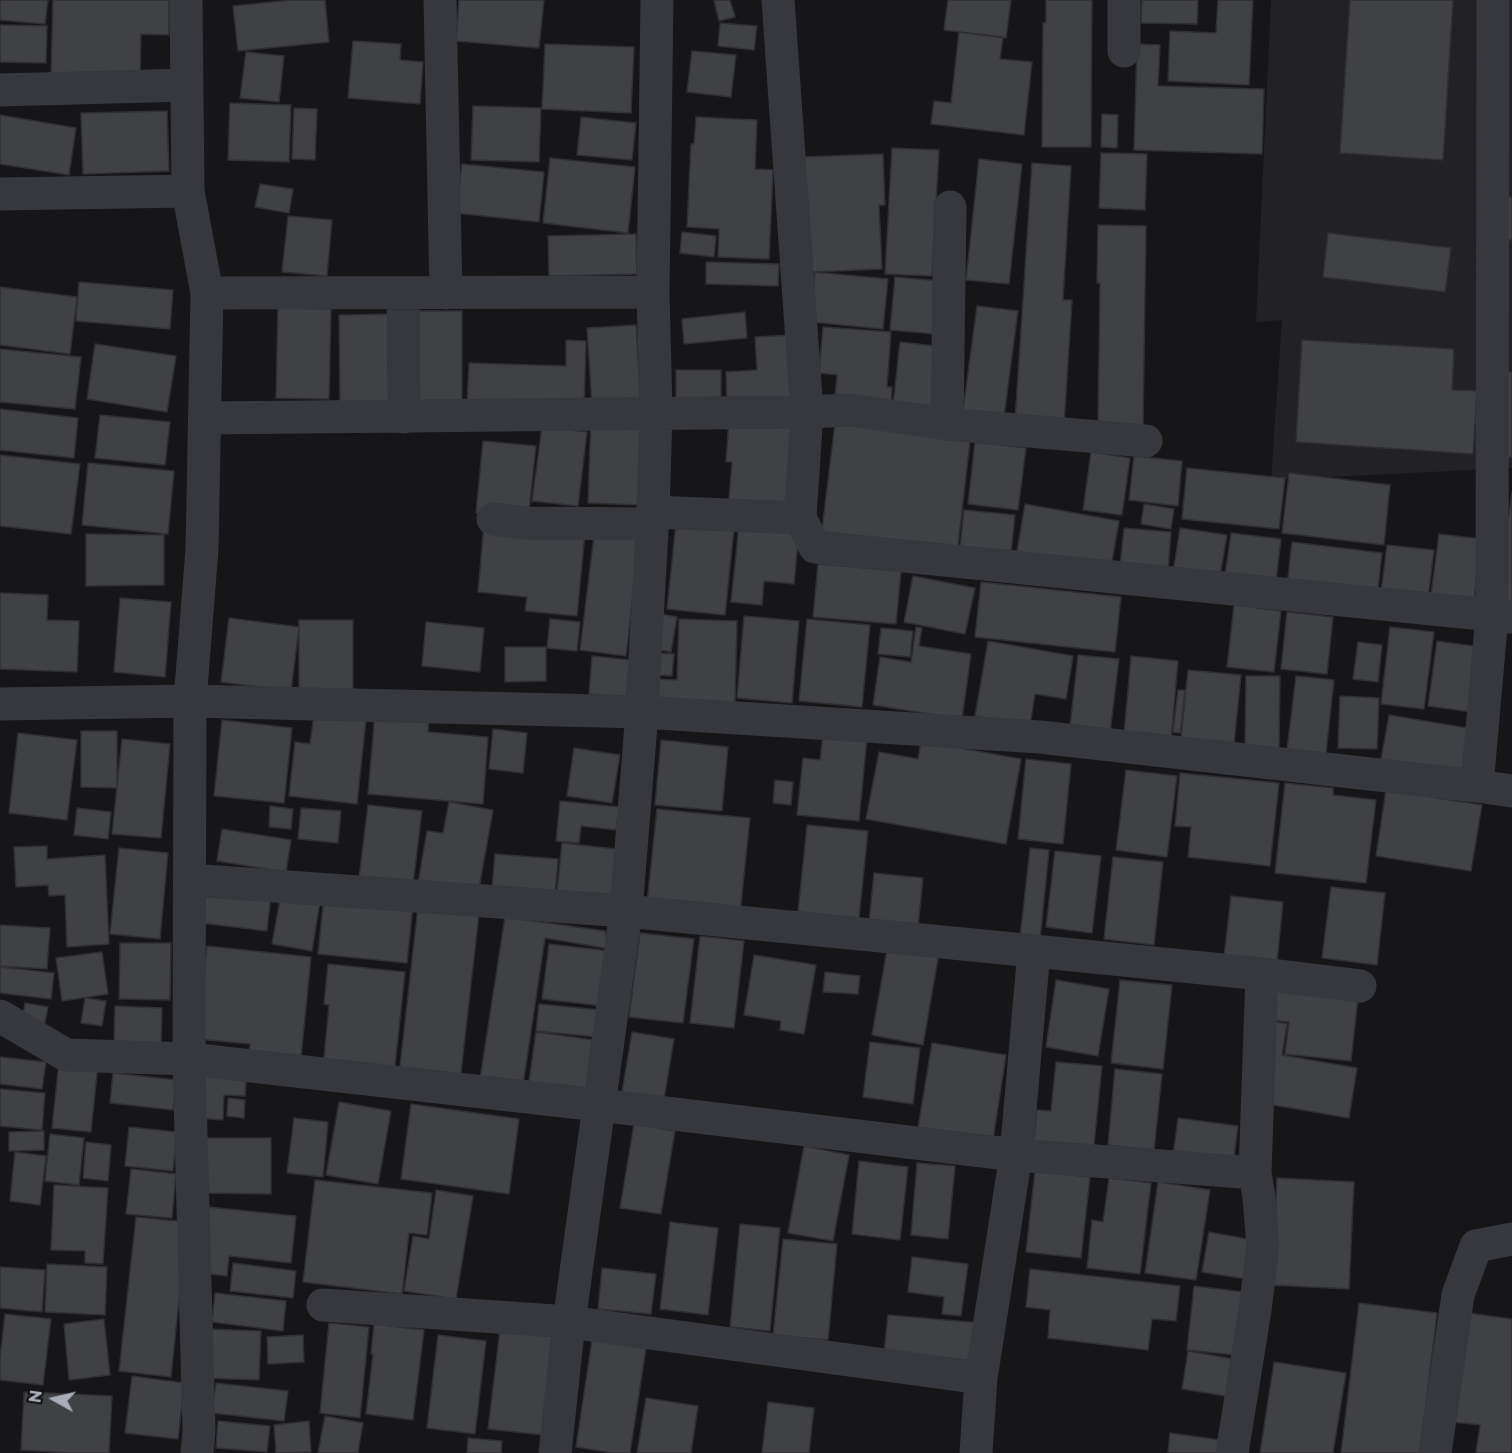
<!DOCTYPE html>
<html>
<head>
<meta charset="utf-8">
<style>
  body { margin:0 }
  #map { position:relative; width:1512px; height:1453px; overflow:hidden; background:#161618; font-family:Montserrat,sans-serif }
  canvas { display:block }
  .north { position:absolute; left:24px; top:1369px; width:60px; height:60px; -webkit-text-stroke:4px #111113; paint-order:stroke; rotate:278deg; font-size:16px; font-weight:700; line-height:24px; text-align:center; color:#a8adb8 }
  .north::after { content:''; display:block; margin:auto; width:21px; height:27px; background:#a8adb8; clip-path:polygon(50% 0,100% 100%,50% 72%,0 100%) }
</style>
</head>
<body>
<div id="map">
<canvas width="1512" height="1453"></canvas>
<div class="north">N</div>
</div>
<script>
const g = document.querySelector('canvas').getContext('2d');
g.lineJoin = 'round';
function paint(path, color) { g.fillStyle = color; g.fill(path, 'evenodd'); }
function stroke(path, color, width, dash) { g.strokeStyle = color; g.lineWidth = width; g.lineCap = dash ? 'butt' : 'round'; g.setLineDash(dash || []); g.stroke(path); }
const built = new Path2D(`
  M 1271,0 L 1512,0 L 1512,468 L 1271,480 L 1282,320 L 1256,322 Z`);
const building = new Path2D(`
  M 0,0 L 48,0 L 45,24 L 0,20 Z
  M 53,0 L 169,0 L 169,35 L 141,34 L 140,77 L 51,75 Z
  M 292,0 L 325,0 L 329,42 L 238,51 L 233,6 Z
  M 459,0 L 544,0 L 539,48 L 456,41 Z
  M 714,0 L 730,0 L 735,17 L 719,21 Z
  M 948,0 L 1011,0 L 1006,38 L 944,30 Z
  M 1046,0 L 1092,0 L 1091,147 L 1042,147 L 1043,23 L 1046,23 Z
  M 1142,0 L 1198,0 L 1197,24 L 1141,23 Z
  M 1218,0 L 1253,0 L 1249,85 L 1168,81 L 1170,31 L 1216,33 Z
  M 1350,0 L 1453,0 L 1443,160 L 1340,153 Z
  M 720,23 L 757,26 L 754,50 L 718,46 Z
  M 0,25 L 47,26 L 46,63 L 0,62 Z
  M 959,32 L 1003,37 L 1000,59 L 1032,62 L 1024,135 L 931,124 L 934,101 L 951,103 Z
  M 353,41 L 401,44 L 400,60 L 423,62 L 420,104 L 348,98 Z
  M 545,44 L 634,47 L 631,113 L 542,109 Z
  M 1137,44 L 1160,45 L 1158,86 L 1264,89 L 1262,154 L 1134,150 Z
  M 692,51 L 736,55 L 731,97 L 687,92 Z
  M 246,52 L 284,56 L 279,102 L 240,98 Z
  M 230,103 L 291,105 L 289,162 L 228,160 Z
  M 473,106 L 541,108 L 539,162 L 471,160 Z
  M 294,108 L 317,109 L 315,160 L 292,159 Z
  M 167,111 L 169,171 L 83,174 L 81,113 Z
  M 1102,114 L 1118,115 L 1117,148 L 1101,147 Z
  M 0,115 L 76,128 L 69,175 L 0,164 Z
  M 581,117 L 636,123 L 632,160 L 577,155 Z
  M 696,117 L 757,120 L 755,169 L 773,170 L 769,259 L 718,257 L 719,229 L 687,227 L 691,144 L 694,144 Z
  M 892,148 L 939,150 L 932,276 L 885,274 Z
  M 1101,153 L 1147,154 L 1145,210 L 1099,208 Z
  M 883,154 L 885,205 L 879,205 L 882,269 L 812,272 L 802,157 Z
  M 550,158 L 635,167 L 628,233 L 543,223 Z
  M 979,159 L 1022,164 L 1009,284 L 966,280 Z
  M 1032,163 L 1071,166 L 1063,300 L 1072,300 L 1064,425 L 1015,421 Z
  M 462,164 L 544,172 L 539,222 L 456,213 Z
  M 260,184 L 293,189 L 289,213 L 255,207 Z
  M 1504,196 L 1512,197 L 1512,240 L 1500,239 Z
  M 288,216 L 332,220 L 327,276 L 282,272 Z
  M 1098,225 L 1146,226 L 1143,428 L 1098,427 L 1100,283 L 1097,283 Z
  M 682,232 L 716,236 L 714,257 L 680,253 Z
  M 1328,233 L 1451,248 L 1445,292 L 1323,277 Z
  M 636,234 L 637,274 L 549,276 L 548,236 Z
  M 706,262 L 779,264 L 778,286 L 706,284 Z
  M 815,272 L 888,279 L 883,329 L 811,322 Z
  M 895,277 L 941,281 L 936,334 L 890,330 Z
  M 79,282 L 173,290 L 170,329 L 76,321 Z
  M 0,287 L 77,297 L 70,354 L 0,345 Z
  M 977,306 L 1018,311 L 1004,416 L 963,410 Z
  M 278,308 L 331,309 L 329,399 L 276,398 Z
  M 408,311 L 462,311 L 462,401 L 409,401 Z
  M 745,312 L 747,338 L 684,344 L 682,319 Z
  M 400,314 L 401,402 L 340,403 L 339,315 Z
  M 636,325 L 641,403 L 592,406 L 587,328 Z
  M 823,327 L 891,332 L 887,387 L 892,387 L 891,404 L 835,398 L 837,375 L 819,373 Z
  M 791,335 L 794,403 L 727,406 L 726,372 L 757,370 L 755,337 Z
  M 566,340 L 586,341 L 584,408 L 467,404 L 469,363 L 566,366 Z
  M 1302,340 L 1454,349 L 1452,390 L 1477,391 L 1473,454 L 1296,442 Z
  M 900,342 L 944,347 L 937,409 L 893,404 Z
  M 95,344 L 176,356 L 167,412 L 87,399 Z
  M 0,349 L 81,357 L 75,409 L 0,402 Z
  M 676,370 L 721,370 L 721,406 L 676,406 Z
  M 1512,372 L 1512,457 L 1502,458 L 1497,373 Z
  M 0,409 L 78,418 L 74,458 L 0,450 Z
  M 100,415 L 170,422 L 165,465 L 95,458 Z
  M 591,418 L 642,421 L 639,505 L 588,503 Z
  M 729,419 L 795,424 L 789,504 L 729,499 L 732,462 L 726,462 Z
  M 835,423 L 970,441 L 957,554 L 821,538 Z
  M 542,427 L 587,432 L 578,506 L 532,501 Z
  M 483,441 L 536,446 L 528,519 L 476,513 Z
  M 975,442 L 1026,448 L 1018,510 L 968,504 Z
  M 1091,452 L 1130,458 L 1122,515 L 1083,510 Z
  M 0,455 L 80,464 L 71,534 L 0,526 Z
  M 1134,456 L 1182,461 L 1178,506 L 1129,500 Z
  M 88,463 L 174,471 L 168,534 L 82,525 Z
  M 1187,468 L 1285,478 L 1279,529 L 1182,519 Z
  M 1289,473 L 1390,485 L 1384,545 L 1282,533 Z
  M 1512,492 L 1512,604 L 1497,602 Z
  M 1025,504 L 1119,521 L 1110,573 L 1016,557 Z
  M 1144,504 L 1174,509 L 1171,529 L 1141,524 Z
  M 964,510 L 1015,515 L 1011,554 L 960,549 Z
  M 676,523 L 734,529 L 725,615 L 667,609 Z
  M 484,524 L 585,533 L 577,616 L 525,611 L 527,597 L 478,592 Z
  M 739,525 L 799,531 L 794,584 L 764,581 L 762,605 L 731,602 Z
  M 595,527 L 640,532 L 626,656 L 580,650 Z
  M 1124,528 L 1171,532 L 1168,571 L 1120,566 Z
  M 1180,528 L 1227,535 L 1219,581 L 1173,573 Z
  M 1231,533 L 1281,539 L 1275,589 L 1224,583 Z
  M 86,534 L 164,535 L 164,585 L 86,586 Z
  M 1439,534 L 1481,539 L 1474,600 L 1431,595 Z
  M 1292,542 L 1382,553 L 1377,597 L 1287,586 Z
  M 1387,545 L 1434,550 L 1428,598 L 1381,593 Z
  M 818,564 L 901,571 L 896,624 L 813,617 Z
  M 913,576 L 975,588 L 965,634 L 904,622 Z
  M 981,582 L 1121,597 L 1115,652 L 975,637 Z
  M 0,593 L 48,595 L 47,620 L 79,621 L 77,672 L 0,669 Z
  M 120,598 L 171,602 L 165,677 L 114,672 Z
  M 1234,605 L 1281,611 L 1274,672 L 1227,667 Z
  M 1287,612 L 1333,617 L 1327,674 L 1281,669 Z
  M 656,613 L 677,617 L 671,652 L 650,648 Z
  M 744,616 L 799,621 L 792,703 L 737,698 Z
  M 229,618 L 299,627 L 291,691 L 221,682 Z
  M 550,619 L 580,622 L 577,651 L 547,648 Z
  M 679,619 L 737,621 L 735,702 L 655,700 L 655,679 L 677,680 Z
  M 807,619 L 870,625 L 862,707 L 799,701 Z
  M 299,620 L 353,620 L 353,693 L 299,692 Z
  M 426,622 L 484,628 L 480,672 L 422,666 Z
  M 916,627 L 922,628 L 919,646 L 971,654 L 962,719 L 873,705 L 880,657 L 911,662 Z
  M 1390,627 L 1434,632 L 1424,709 L 1381,704 Z
  M 881,628 L 913,631 L 910,657 L 878,654 Z
  M 988,641 L 1073,656 L 1066,699 L 1035,694 L 1030,726 L 975,716 Z
  M 1437,641 L 1480,647 L 1472,712 L 1428,706 Z
  M 1358,642 L 1382,645 L 1378,682 L 1353,679 Z
  M 505,647 L 546,647 L 546,681 L 505,682 Z
  M 657,653 L 674,654 L 672,676 L 656,675 Z
  M 1078,655 L 1119,659 L 1109,741 L 1069,736 Z
  M 592,656 L 630,660 L 626,698 L 589,694 Z
  M 1131,656 L 1178,661 L 1171,739 L 1124,735 Z
  M 1188,670 L 1241,675 L 1234,744 L 1181,739 Z
  M 1246,676 L 1280,676 L 1279,748 L 1245,747 Z
  M 1296,676 L 1334,680 L 1325,762 L 1286,758 Z
  M 1178,690 L 1185,690 L 1180,733 L 1173,732 Z
  M 1340,696 L 1379,698 L 1377,749 L 1338,748 Z
  M 375,713 L 429,718 L 428,732 L 488,737 L 483,804 L 368,794 Z
  M 314,714 L 366,720 L 357,804 L 289,796 L 295,742 L 310,744 Z
  M 1389,715 L 1479,730 L 1471,776 L 1381,760 Z
  M 222,720 L 292,728 L 284,803 L 214,796 Z
  M 493,729 L 527,733 L 523,773 L 489,769 Z
  M 81,731 L 117,731 L 117,788 L 81,787 Z
  M 18,733 L 77,740 L 67,820 L 9,813 Z
  M 823,733 L 867,738 L 859,821 L 797,815 L 803,758 L 820,760 Z
  M 122,739 L 170,744 L 161,838 L 112,834 Z
  M 661,740 L 728,747 L 722,811 L 655,805 Z
  M 921,741 L 1021,759 L 1006,844 L 866,819 L 879,752 L 918,759 Z
  M 574,748 L 620,755 L 612,803 L 567,796 Z
  M 1026,759 L 1071,764 L 1063,844 L 1018,839 Z
  M 1126,770 L 1177,776 L 1167,857 L 1116,850 Z
  M 1180,773 L 1279,783 L 1270,866 L 1188,857 L 1191,827 L 1175,826 Z
  M 775,780 L 793,782 L 791,805 L 773,803 Z
  M 1285,783 L 1333,788 L 1333,795 L 1376,800 L 1366,883 L 1275,873 Z
  M 1386,790 L 1482,805 L 1471,871 L 1376,856 Z
  M 560,801 L 619,807 L 616,830 L 581,826 L 579,843 L 556,841 Z
  M 449,802 L 493,810 L 478,894 L 418,883 L 427,831 L 443,833 Z
  M 368,805 L 422,811 L 413,884 L 359,878 Z
  M 270,806 L 293,809 L 291,829 L 269,827 Z
  M 77,808 L 111,812 L 108,839 L 74,835 Z
  M 301,808 L 341,811 L 338,843 L 298,839 Z
  M 657,809 L 750,818 L 740,913 L 647,903 Z
  M 807,825 L 868,831 L 859,918 L 798,912 Z
  M 222,829 L 291,840 L 286,872 L 217,861 Z
  M 562,843 L 625,850 L 619,899 L 557,892 Z
  M 47,846 L 47,859 L 105,855 L 109,944 L 67,947 L 65,895 L 49,896 L 48,885 L 16,887 L 14,847 Z
  M 119,848 L 168,853 L 160,939 L 110,934 Z
  M 1030,848 L 1049,850 L 1040,940 L 1020,938 Z
  M 1055,851 L 1101,856 L 1092,933 L 1046,927 Z
  M 495,854 L 558,859 L 555,894 L 492,888 Z
  M 1113,857 L 1163,862 L 1154,945 L 1104,939 Z
  M 874,873 L 923,878 L 918,927 L 869,923 Z
  M 1331,887 L 1385,893 L 1377,965 L 1322,958 Z
  M 205,888 L 271,895 L 267,931 L 201,923 Z
  M 281,894 L 320,901 L 312,951 L 272,944 Z
  M 324,896 L 413,906 L 407,963 L 318,954 Z
  M 1231,896 L 1283,902 L 1277,962 L 1224,957 Z
  M 418,907 L 479,914 L 460,1081 L 399,1075 Z
  M 505,917 L 605,931 L 610,949 L 545,938 L 523,1085 L 480,1079 Z
  M 0,925 L 50,928 L 47,969 L 0,966 Z
  M 640,933 L 694,939 L 683,1023 L 629,1017 Z
  M 700,936 L 744,941 L 734,1028 L 690,1023 Z
  M 120,943 L 171,943 L 170,1000 L 119,999 Z
  M 549,944 L 609,951 L 603,1006 L 542,999 Z
  M 888,944 L 939,953 L 923,1045 L 872,1035 Z
  M 207,946 L 311,957 L 301,1057 L 249,1052 L 250,1044 L 198,1039 Z
  M 102,952 L 108,994 L 62,1001 L 56,958 Z
  M 754,955 L 816,965 L 804,1034 L 780,1030 L 781,1021 L 744,1015 Z
  M 328,964 L 405,972 L 394,1075 L 323,1068 L 329,1005 L 324,1004 Z
  M 0,967 L 54,973 L 51,999 L 0,993 Z
  M 825,972 L 860,976 L 858,994 L 823,992 Z
  M 1056,980 L 1109,989 L 1098,1056 L 1046,1047 Z
  M 1120,980 L 1172,985 L 1163,1069 L 1111,1063 Z
  M 1275,988 L 1358,998 L 1351,1061 L 1285,1054 L 1289,1022 L 1271,1020 Z
  M 85,998 L 106,1001 L 102,1026 L 81,1023 Z
  M 25,1003 L 48,1007 L 44,1027 L 22,1023 Z
  M 539,1004 L 600,1010 L 598,1037 L 536,1031 Z
  M 115,1006 L 162,1008 L 161,1046 L 114,1045 Z
  M 1275,1022 L 1287,1024 L 1282,1055 L 1357,1068 L 1349,1118 L 1262,1103 Z
  M 536,1032 L 593,1040 L 587,1095 L 528,1088 Z
  M 632,1032 L 674,1039 L 663,1105 L 621,1098 Z
  M 870,1042 L 920,1048 L 913,1104 L 863,1097 Z
  M 932,1043 L 1006,1055 L 993,1140 L 918,1128 Z
  M 0,1057 L 46,1062 L 42,1089 L 0,1084 Z
  M 59,1061 L 98,1064 L 91,1132 L 52,1128 Z
  M 1056,1062 L 1102,1066 L 1093,1154 L 1033,1147 L 1037,1110 L 1051,1111 Z
  M 199,1068 L 247,1069 L 245,1096 L 224,1095 L 223,1120 L 197,1118 Z
  M 1115,1069 L 1162,1074 L 1154,1150 L 1108,1145 Z
  M 113,1073 L 177,1080 L 173,1110 L 110,1103 Z
  M 0,1089 L 45,1093 L 42,1130 L 0,1126 Z
  M 228,1098 L 245,1100 L 244,1118 L 227,1116 Z
  M 339,1102 L 391,1111 L 378,1184 L 326,1175 Z
  M 411,1104 L 519,1119 L 509,1194 L 401,1179 Z
  M 294,1118 L 328,1122 L 323,1177 L 287,1173 Z
  M 1178,1118 L 1238,1126 L 1233,1164 L 1173,1156 Z
  M 634,1124 L 675,1131 L 661,1214 L 620,1208 Z
  M 129,1127 L 177,1132 L 173,1171 L 125,1166 Z
  M 44,1131 L 44,1150 L 9,1151 L 9,1132 Z
  M 50,1134 L 84,1138 L 79,1185 L 45,1181 Z
  M 200,1138 L 271,1138 L 271,1194 L 199,1193 Z
  M 86,1142 L 111,1145 L 108,1181 L 83,1178 Z
  M 804,1146 L 849,1155 L 833,1241 L 788,1233 Z
  M 15,1152 L 46,1156 L 40,1205 L 10,1201 Z
  M 859,1161 L 908,1167 L 900,1240 L 852,1234 Z
  M 917,1163 L 955,1166 L 948,1239 L 911,1235 Z
  M 131,1169 L 176,1174 L 172,1218 L 126,1214 Z
  M 1035,1171 L 1090,1177 L 1081,1258 L 1026,1252 Z
  M 1109,1178 L 1151,1183 L 1140,1274 L 1087,1268 L 1092,1220 L 1103,1222 Z
  M 1277,1178 L 1354,1182 L 1349,1289 L 1272,1285 Z
  M 315,1180 L 432,1193 L 427,1235 L 409,1233 L 402,1294 L 303,1282 Z
  M 1158,1182 L 1210,1190 L 1196,1280 L 1145,1273 Z
  M 54,1185 L 108,1188 L 103,1264 L 85,1263 L 85,1251 L 51,1250 Z
  M 436,1190 L 473,1196 L 456,1299 L 404,1291 L 413,1236 L 429,1239 Z
  M 208,1207 L 296,1216 L 291,1263 L 229,1256 L 227,1276 L 200,1273 Z
  M 136,1217 L 187,1222 L 171,1377 L 119,1371 Z
  M 670,1222 L 718,1228 L 708,1315 L 660,1309 Z
  M 740,1224 L 780,1228 L 770,1331 L 730,1327 Z
  M 1209,1232 L 1258,1241 L 1252,1280 L 1202,1272 Z
  M 783,1239 L 837,1244 L 828,1340 L 773,1335 Z
  M 912,1257 L 968,1264 L 961,1316 L 942,1314 L 944,1297 L 908,1292 Z
  M 233,1263 L 296,1271 L 293,1298 L 230,1291 Z
  M 47,1264 L 107,1267 L 105,1315 L 45,1312 Z
  M 0,1267 L 45,1270 L 42,1312 L 0,1308 Z
  M 602,1268 L 656,1274 L 651,1314 L 598,1309 Z
  M 1030,1269 L 1180,1286 L 1176,1321 L 1152,1319 L 1148,1350 L 1048,1338 L 1050,1310 L 1026,1307 Z
  M 1194,1286 L 1252,1293 L 1244,1356 L 1187,1350 Z
  M 215,1293 L 286,1301 L 283,1331 L 212,1322 Z
  M 1359,1303 L 1437,1313 L 1420,1453 L 1341,1453 Z
  M 1468,1313 L 1512,1319 L 1512,1453 L 1476,1453 L 1480,1425 L 1453,1422 Z
  M 5,1314 L 51,1319 L 43,1385 L 0,1380 L 0,1358 Z
  M 888,1315 L 981,1323 L 977,1361 L 884,1353 Z
  M 104,1319 L 110,1375 L 69,1380 L 64,1324 Z
  M 329,1323 L 369,1327 L 360,1418 L 320,1413 Z
  M 374,1324 L 424,1330 L 413,1420 L 366,1414 L 373,1354 L 371,1354 Z
  M 205,1329 L 261,1331 L 259,1380 L 203,1378 Z
  M 500,1330 L 555,1337 L 543,1435 L 488,1429 Z
  M 303,1335 L 304,1362 L 268,1364 L 267,1337 Z
  M 438,1335 L 486,1341 L 475,1434 L 427,1428 Z
  M 592,1340 L 646,1348 L 630,1453 L 613,1453 L 576,1447 Z
  M 1188,1351 L 1244,1361 L 1238,1398 L 1182,1389 Z
  M 1274,1362 L 1346,1373 L 1333,1453 L 1260,1453 Z
  M 132,1376 L 184,1383 L 178,1439 L 125,1433 Z
  M 216,1383 L 288,1391 L 284,1421 L 212,1413 Z
  M 24,1392 L 112,1396 L 109,1453 L 70,1453 L 21,1450 Z
  M 646,1398 L 698,1406 L 691,1453 L 637,1453 Z
  M 768,1402 L 814,1408 L 809,1453 L 762,1453 Z
  M 325,1416 L 363,1423 L 358,1453 L 318,1453 Z
  M 218,1421 L 270,1426 L 267,1452 L 216,1448 Z
  M 309,1421 L 311,1452 L 276,1453 L 274,1425 Z
  M 1170,1433 L 1227,1441 L 1226,1453 L 1168,1453 Z
  M 468,1438 L 502,1441 L 501,1453 L 467,1453 Z`);
const street = new Path2D(`
  M 186,0 L 188,191 L 207,293 L 202,549 L 190,701 L 189,1059 L 199,1430 L 197,1453
  M 440,0 L 446,293
  M 778,0 L 807,412 L 800,518
  M 1124,0 L 1124,51
  M 1493,0 L 1492,615 L 1512,617
  M 0,90 L 187,85
  M 0,194 L 188,191
  M 207,293 L 653,292
  M 403,293 L 404,417
  M 205,418 L 807,412 L 850,410 L 947,424 L 1146,441
  M 947,424 L 950,207
  M 493,519 L 526,523 L 653,524
  M 0,704 L 190,701 L 642,712 L 1040,737 L 1477,786 L 1492,615 L 815,547 L 800,518 L 653,512
  M 1477,786 L 1512,791
  M 190,880 L 626,911 L 1034,951 L 1016,1155 L 981,1378 L 976,1453
  M 1034,951 L 1262,974 L 1360,986
  M 0,1016 L 66,1055 L 189,1059 L 599,1105 L 1016,1155 L 1255,1173 L 1262,974
  M 323,1305 L 569,1322 L 981,1378
  M 555,1453 L 569,1322 L 626,911 L 642,712 L 653,512 L 656,413 L 653,292 L 657,0
  M 1232,1453 L 1255,1310 L 1263,1246 L 1259,1198 L 1255,1173
  M 1435,1453 L 1458,1295 L 1476,1246 L 1512,1239`);
paint(built, '#222225');
paint(building, '#404145');
stroke(building, '#303034', 1.5);
stroke(street, '#37383d', 33);
</script>
</body>
</html>
